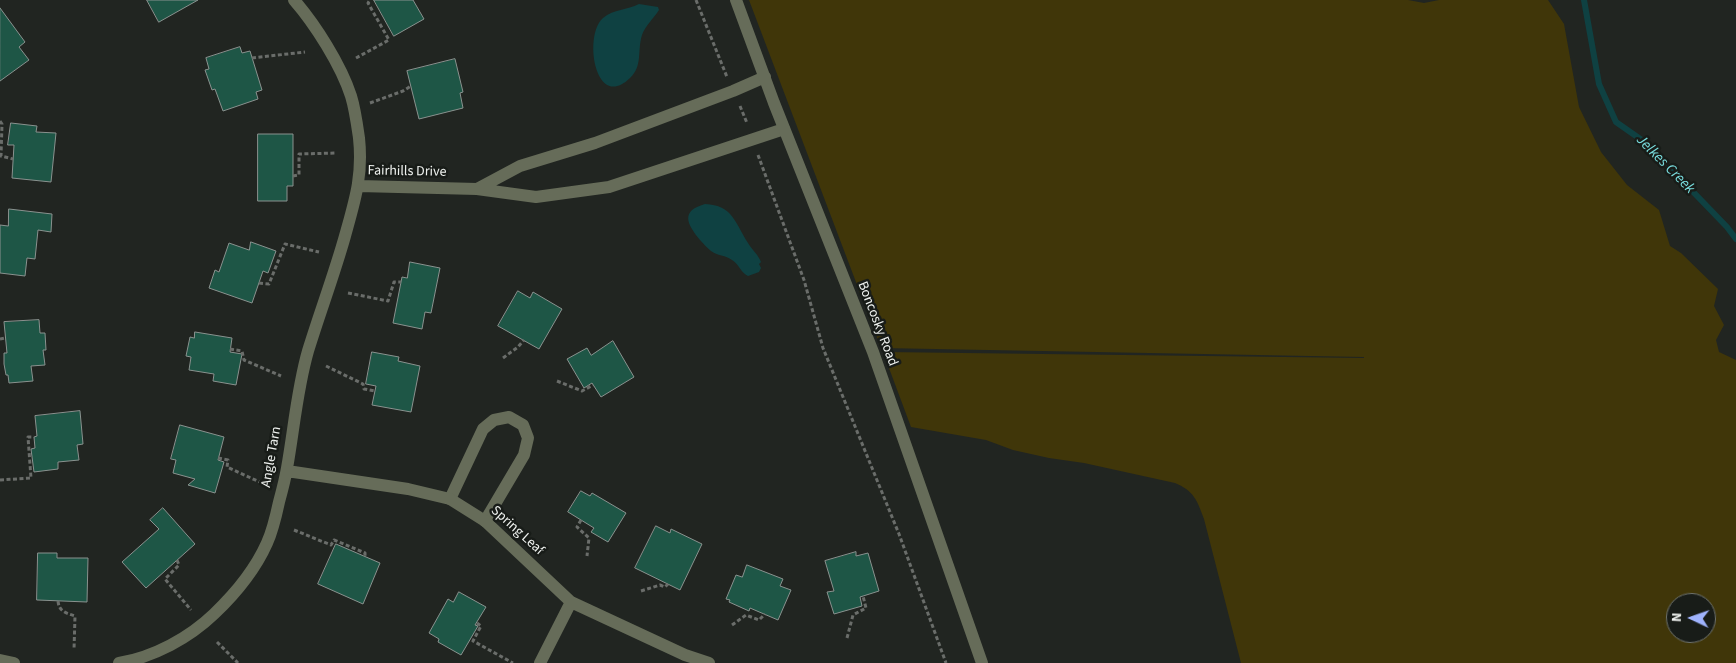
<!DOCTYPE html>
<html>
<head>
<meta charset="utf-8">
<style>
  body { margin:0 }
  #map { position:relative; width:1736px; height:663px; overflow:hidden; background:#212521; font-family:"Source Sans 3",sans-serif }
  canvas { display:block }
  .north { position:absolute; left:1666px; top:593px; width:50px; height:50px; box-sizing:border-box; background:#181c18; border:1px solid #6e726e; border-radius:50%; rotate:273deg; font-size:14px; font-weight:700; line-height:20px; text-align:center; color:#eff2ef }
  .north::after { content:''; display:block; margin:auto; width:18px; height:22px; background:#9fb3fd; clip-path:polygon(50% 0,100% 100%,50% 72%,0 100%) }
</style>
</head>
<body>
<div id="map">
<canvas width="1736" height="663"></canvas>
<div class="north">N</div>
</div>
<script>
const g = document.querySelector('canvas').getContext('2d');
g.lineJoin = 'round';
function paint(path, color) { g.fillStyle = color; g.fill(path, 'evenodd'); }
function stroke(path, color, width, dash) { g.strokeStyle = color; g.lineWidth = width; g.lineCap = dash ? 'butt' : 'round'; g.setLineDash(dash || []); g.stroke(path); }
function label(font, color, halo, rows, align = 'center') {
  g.font = font + ' "Source Sans 3",sans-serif'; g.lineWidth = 5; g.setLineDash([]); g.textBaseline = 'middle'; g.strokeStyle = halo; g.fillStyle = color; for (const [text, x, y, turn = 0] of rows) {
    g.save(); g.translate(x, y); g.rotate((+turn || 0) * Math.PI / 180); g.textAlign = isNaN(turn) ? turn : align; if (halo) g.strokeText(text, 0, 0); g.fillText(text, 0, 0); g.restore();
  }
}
const green = new Path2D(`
  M 749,0 L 1408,0 L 1424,3 L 1439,0 L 1548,0 L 1564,24 L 1579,107 L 1601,152 L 1627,185 L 1659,210 L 1670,246 L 1681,253 L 1718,289 L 1714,306 L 1724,325 L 1716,340 L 1719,352 L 1736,360 L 1736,663 L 1241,663 L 1204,519 C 1197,500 1194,491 1175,483 L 1084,463 L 1049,458 L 1013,450 L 986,440 L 911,427 L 883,352 L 1364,358 L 1364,357 L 881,348 ZM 1676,603 L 1706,603 L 1706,633 L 1676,633 Z`);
const water = new Path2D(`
  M 639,4 L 658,7 L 659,10 C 654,18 645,26 642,35 C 637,51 643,66 630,78 C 595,112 583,35 603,18 C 614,9 627,10 639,4 Z
  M 705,204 C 733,205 735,223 748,243 C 752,250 758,254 761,262 L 759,264 L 761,268 L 759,272 L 748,276 C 741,273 739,264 732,260 C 726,255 717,256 711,251 C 707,248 704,244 700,240 C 687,224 680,211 705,204 Z`);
const stream = new Path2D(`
  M 1584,0 L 1599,84 L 1616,122 L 1646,143 L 1727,227 L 1736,239`);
const building = new Path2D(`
  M 147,0 L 198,0 L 159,22 Z
  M 374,0 L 413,0 L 424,19 L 394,36 Z
  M 0,8 L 25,42 L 19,47 L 29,60 L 0,81 Z
  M 240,47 L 242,53 L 250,51 L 262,90 L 256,92 L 258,99 L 223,111 L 215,89 L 212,90 L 205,70 L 209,69 L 206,58 Z
  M 455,59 L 463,92 L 460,93 L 463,108 L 419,119 L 407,71 Z
  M 11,123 L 37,126 L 36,132 L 56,133 L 51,182 L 12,178 L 14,145 L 8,145 Z
  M 258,134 L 293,134 L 293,186 L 287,186 L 287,201 L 258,201 Z
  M 9,209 L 52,214 L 51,232 L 38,230 L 35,259 L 27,258 L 25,276 L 0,273 L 0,225 L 8,226 Z
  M 251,242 L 276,251 L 268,273 L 263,271 L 252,303 L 209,288 L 215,270 L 219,272 L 229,243 L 249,250 Z
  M 410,262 L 440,268 L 431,313 L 425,312 L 422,329 L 393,323 L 402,277 L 407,278 Z
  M 518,291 L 530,298 L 533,292 L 562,309 L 539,349 L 498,326 Z
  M 39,320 L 40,333 L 45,333 L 46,350 L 43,350 L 45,365 L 31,366 L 33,381 L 9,383 L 8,375 L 6,375 L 4,364 L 4,353 L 7,353 L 4,322 Z
  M 195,332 L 232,338 L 230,352 L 242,354 L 236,385 L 213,381 L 214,374 L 189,370 L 191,357 L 186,356 L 190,337 L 194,338 Z
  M 613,341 L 634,377 L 601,397 L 592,383 L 584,388 L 567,359 L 587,348 L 591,355 Z
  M 372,352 L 399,357 L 398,361 L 420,366 L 411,412 L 372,405 L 376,386 L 366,384 Z
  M 80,411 L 83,444 L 77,445 L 79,460 L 58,462 L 58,469 L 34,472 L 31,449 L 35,448 L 34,437 L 37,436 L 35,416 Z
  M 180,425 L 224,437 L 218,460 L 224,462 L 215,493 L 188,485 L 195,479 L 173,473 L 176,460 L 171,459 Z
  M 581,491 L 590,496 L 592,493 L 626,513 L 608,542 L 591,532 L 594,528 L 568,512 Z
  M 163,508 L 195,544 L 146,588 L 122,562 L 159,529 L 150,520 Z
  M 656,526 L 670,533 L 671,529 L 702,544 L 680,590 L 635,568 Z
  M 336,544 L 380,563 L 363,604 L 318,584 Z
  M 856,552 L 856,556 L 868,553 L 879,591 L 860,597 L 862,606 L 834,614 L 827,592 L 834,591 L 825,561 Z
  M 38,553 L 57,553 L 57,558 L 88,558 L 87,602 L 37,600 Z
  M 747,565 L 783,579 L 780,586 L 791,590 L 778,620 L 750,608 L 749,611 L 729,602 L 730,600 L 726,599 L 736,575 L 742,577 Z
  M 459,592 L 486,607 L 475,625 L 478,626 L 461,655 L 438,642 L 439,639 L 429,633 L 448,599 L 453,602 Z`);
const path = new Path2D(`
  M 696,0 L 727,77
  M 252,58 L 305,52
  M 356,58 L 389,40 L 368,3 L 370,0
  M 370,103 L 403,91 L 411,86
  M 740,106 L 747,123
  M 0,121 L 2,124 L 1,156 L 13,159
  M 758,155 L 804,280 L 823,348 L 899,534 L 946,663
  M 293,176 L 299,175 L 299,154 L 336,153
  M 259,283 L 269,284 L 285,244 L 319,252
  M 348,293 L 388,301 L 394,282 L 401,282
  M 0,339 L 5,338
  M 230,349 L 242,351 L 244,360 L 281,376
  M 503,358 L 518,347 L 524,340
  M 326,366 L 363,384 L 364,389 L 375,391
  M 557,381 L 582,391 L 593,385
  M 218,458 L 228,460 L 227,467 L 264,484
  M 0,480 L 31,478 L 28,437 L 34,437
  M 581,520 L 577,527 L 589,538 L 587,556
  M 294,530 L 331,545 L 334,540 L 365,553 L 365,557
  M 177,560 L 179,565 L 165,579 L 191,610
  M 641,591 L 660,585 L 665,587 L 668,584
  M 58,601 C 59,611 65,613 75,616 L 74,650
  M 477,623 L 481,626 L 473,641 L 513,663
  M 732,625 L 746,615 L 759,620 L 765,614
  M 847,638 L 853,615 L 866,608 L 863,596
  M 217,642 L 238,663`);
const service = new Path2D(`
  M 450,499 L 483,429 L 494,420 L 509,417 L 523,425 L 528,438 L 524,455 L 485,521`);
const minor = new Path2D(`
  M 359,186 L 477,189 L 536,197 L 609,187 L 784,129
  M 477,189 L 520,166 L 595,143 L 733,91 L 765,77
  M 287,471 L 408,489 L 450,499 L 485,521 L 571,602 L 685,655 L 709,663
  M 0,660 L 14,663
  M 119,663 C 154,657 189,638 214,614 C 235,594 255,570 267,543 C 273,530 276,516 279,502 C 282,491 285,480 287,468 C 294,429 297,389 308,351 C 320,312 334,275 345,236 C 355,200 363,176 359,138 C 357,124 355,109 351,96 C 341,65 315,24 294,0
  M 540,663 L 571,602`);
const tertiary = new Path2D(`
  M 736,0 L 774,103 L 873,352 L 982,663`);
const streetNames = [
  ["Fairhills Drive",407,172,1],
  ["Boncosky Road",877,324,69],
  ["Angle Tarn",272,457,-80],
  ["Spring Leaf",517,531,42]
];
const waterNames = [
  ["Jelkes Creek",1665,165,45]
];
paint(green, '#403609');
paint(water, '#0f4142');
stroke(stream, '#0f4142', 6);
paint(building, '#1e5646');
stroke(building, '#8a928f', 1);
stroke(path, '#6a6d6a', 3, [4, 2.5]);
stroke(service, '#666c59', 12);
stroke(minor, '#666c59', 12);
stroke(tertiary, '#666c59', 12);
label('14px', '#eff2ef', '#181c18', streetNames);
label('italic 15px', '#79ddde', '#181c18', waterNames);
</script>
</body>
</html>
